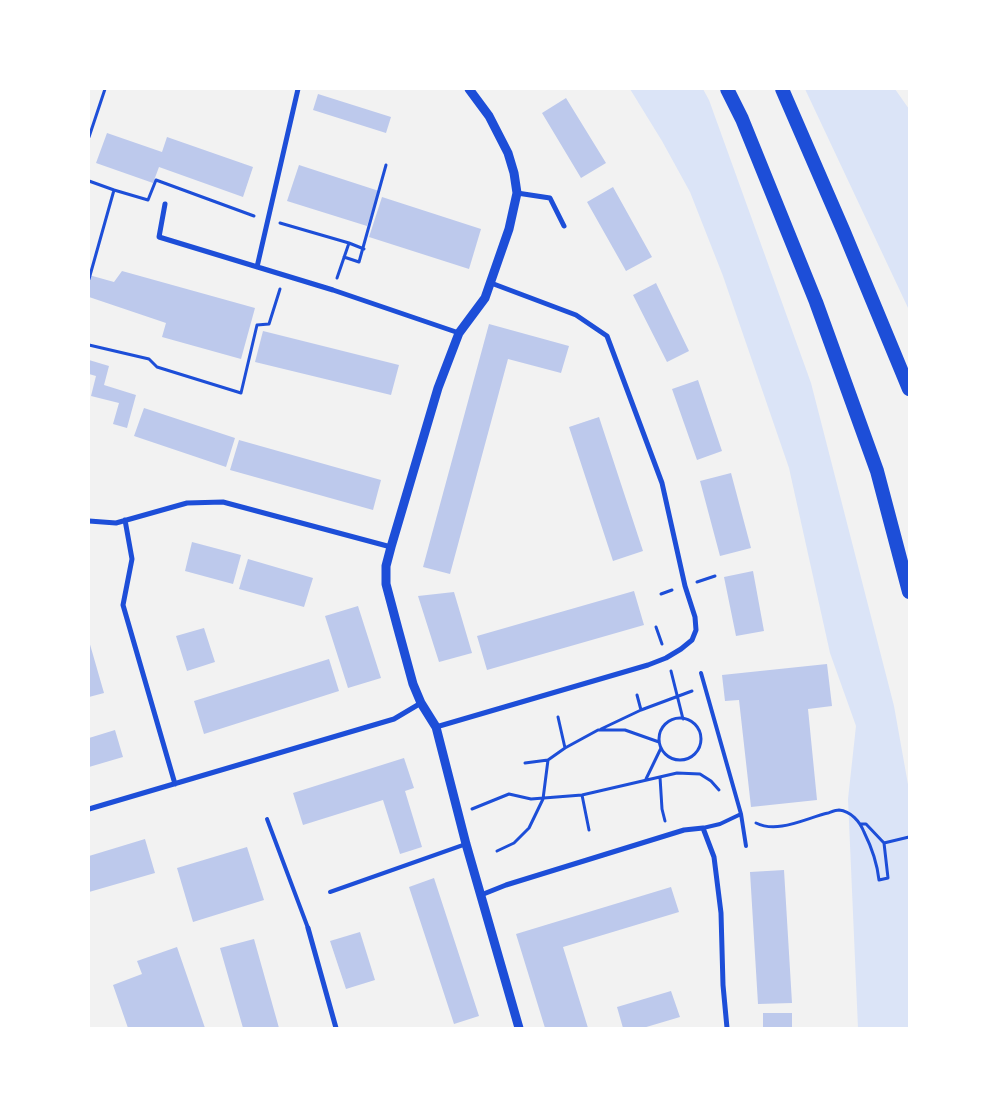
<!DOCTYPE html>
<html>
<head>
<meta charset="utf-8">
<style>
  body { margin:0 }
  #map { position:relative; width:998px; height:1117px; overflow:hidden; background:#f2f2f2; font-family:Signika,sans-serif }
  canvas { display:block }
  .frame { position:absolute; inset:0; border:90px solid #fff; pointer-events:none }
</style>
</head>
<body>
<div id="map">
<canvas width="998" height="1117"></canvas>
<div class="frame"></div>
</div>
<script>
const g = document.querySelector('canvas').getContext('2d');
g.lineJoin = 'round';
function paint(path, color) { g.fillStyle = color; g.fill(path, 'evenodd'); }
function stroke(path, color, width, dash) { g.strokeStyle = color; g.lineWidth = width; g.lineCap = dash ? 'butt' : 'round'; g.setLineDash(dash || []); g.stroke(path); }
const green = new Path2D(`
  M 630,89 L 703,89 L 709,100 L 811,383 L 894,706 L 909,790 L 909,1028 L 858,1028 L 848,799 L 856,726 L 830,653 L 789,468 L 723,276 L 690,192 L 662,141 Z
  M 805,89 L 895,89 L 909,109 L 909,310 Z`);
const building = new Path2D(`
  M 318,94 L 391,117 L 386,133 L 313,110 Z
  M 566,98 L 606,163 L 581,178 L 542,113 Z
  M 107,133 L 162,152 L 167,137 L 253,167 L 243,197 L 159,167 L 153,183 L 96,163 Z
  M 299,165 L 379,191 L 367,226 L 287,201 Z
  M 613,187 L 652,257 L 626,271 L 587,202 Z
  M 382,197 L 481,229 L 469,269 L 369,237 Z
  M 122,271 L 255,308 L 241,359 L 162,337 L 166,323 L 89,297 L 89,275 L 114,282 Z
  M 656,283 L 689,351 L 667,362 L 633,295 Z
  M 489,324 L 569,346 L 561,373 L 508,359 L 450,574 L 423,567 Z
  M 263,331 L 399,365 L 391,395 L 255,362 Z
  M 89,360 L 109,366 L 104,385 L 136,395 L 127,428 L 113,424 L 119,403 L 91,396 L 96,376 L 89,374 Z
  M 698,380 L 722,451 L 697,460 L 672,389 Z
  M 144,408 L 235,438 L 226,467 L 134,436 Z
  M 599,417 L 643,551 L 613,561 L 569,427 Z
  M 239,440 L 381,480 L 373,510 L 230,470 Z
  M 731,473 L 751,548 L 720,556 L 700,481 Z
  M 192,542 L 241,555 L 233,584 L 185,571 Z
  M 248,559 L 313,578 L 304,607 L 239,589 Z
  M 753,571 L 764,631 L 736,636 L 724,577 Z
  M 634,591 L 644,625 L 487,670 L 477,636 Z
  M 454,592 L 472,653 L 439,662 L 418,596 Z
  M 358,606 L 381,678 L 348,688 L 325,616 Z
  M 204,628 L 215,662 L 187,671 L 176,636 Z
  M 89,641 L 104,693 L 89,697 Z
  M 329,659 L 339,691 L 204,734 L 194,701 Z
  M 827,664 L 832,706 L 808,709 L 817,800 L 751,807 L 739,700 L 725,701 L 722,675 Z
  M 115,730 L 123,757 L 89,767 L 89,738 Z
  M 404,758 L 414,788 L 405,791 L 422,847 L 400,854 L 383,800 L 303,825 L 293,793 Z
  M 145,839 L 155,873 L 89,892 L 89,856 Z
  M 247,847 L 264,900 L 193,922 L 177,868 Z
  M 784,870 L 792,1003 L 758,1004 L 750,872 Z
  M 434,878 L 479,1016 L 454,1024 L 409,887 Z
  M 671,887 L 679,912 L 563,947 L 588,1028 L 545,1028 L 516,934 Z
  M 360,932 L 375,980 L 346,989 L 330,941 Z
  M 254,939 L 279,1028 L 243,1028 L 220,948 Z
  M 177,947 L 205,1028 L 128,1028 L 113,985 L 142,974 L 137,961 Z
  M 671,991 L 680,1017 L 643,1028 L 623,1028 L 617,1007 Z
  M 763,1013 L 792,1013 L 792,1028 L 763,1028 Z`);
const path = new Path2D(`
  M 89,137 L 105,89
  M 89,181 L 114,190 L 89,279
  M 114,190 L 148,200 L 156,180 L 254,216
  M 280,223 L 349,243 L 364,249
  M 344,257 L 359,262 L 386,165
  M 337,278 L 349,243
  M 89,345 L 149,359 L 157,367 L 241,393 L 257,325 L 269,324 L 280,289
  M 697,582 L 715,576
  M 661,594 L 672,590
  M 656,627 L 662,644
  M 671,671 L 683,719
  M 637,695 L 641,710
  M 558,717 L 565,748
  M659 739a21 21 0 1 1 42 0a21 21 0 1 1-42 0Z
  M 601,729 L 641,710 L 692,691
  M 525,763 L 548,760 L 565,748 L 598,730 L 625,730 L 659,742
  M 660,777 L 662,809 L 665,821
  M 646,779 L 661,748
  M 582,795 L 589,830
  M 472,809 L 509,794 L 531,799 L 582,795 L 677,773 L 700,774 L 711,781 L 719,790
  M 756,823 C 778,834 806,818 828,813 C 831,812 836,810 839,810 C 851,811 860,822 864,832 C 872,848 877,862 879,880 L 888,878 L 884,843 L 866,824 L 861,824
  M 884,843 L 909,837
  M 497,851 L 514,843 L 529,828 L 543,799 L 548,760`);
const service = new Path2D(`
  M 701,673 L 741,814 L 746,846
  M 267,819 L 308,928
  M 703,828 L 720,824 L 741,814
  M 330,892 L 466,844`);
const minor = new Path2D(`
  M 517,193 L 550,198 L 564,226
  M 165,204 L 159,237 L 333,290 L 459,333
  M 257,267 L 298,89
  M 125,520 L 132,559 L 123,605 L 175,784
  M 89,521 L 116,523 L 187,503 L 223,502 L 391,547
  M 436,727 L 648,665 L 666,658 L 681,649 L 692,640 L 696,630 L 695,617 L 685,586 L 662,483 L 607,336 L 576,315 L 491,283
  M 89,809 L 394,719 L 421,703
  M 481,895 L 506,885 L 684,830 L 703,828 L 714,857 L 721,913 L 723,985 L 727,1028
  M 308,928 L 336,1028`);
const tertiary = new Path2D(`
  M 469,89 L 489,116 L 508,153 L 514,173 L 517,193 L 509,229 L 485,298 L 459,333 L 438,388 L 391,547 L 386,566 L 386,584 L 398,629 L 413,684 L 421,703 L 436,727 L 466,844 L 519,1028`);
const trunk = new Path2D(`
  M 727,89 L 742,119 L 816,302 L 877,471 L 909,592
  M 782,89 L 844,232 L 909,389`);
paint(green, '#dbe4f7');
paint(building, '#bdc9ec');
stroke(path, '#1d4ed8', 3);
stroke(service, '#1d4ed8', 4);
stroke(minor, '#1d4ed8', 5);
stroke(tertiary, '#1d4ed8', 9);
stroke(trunk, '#1d4ed8', 14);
</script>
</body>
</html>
